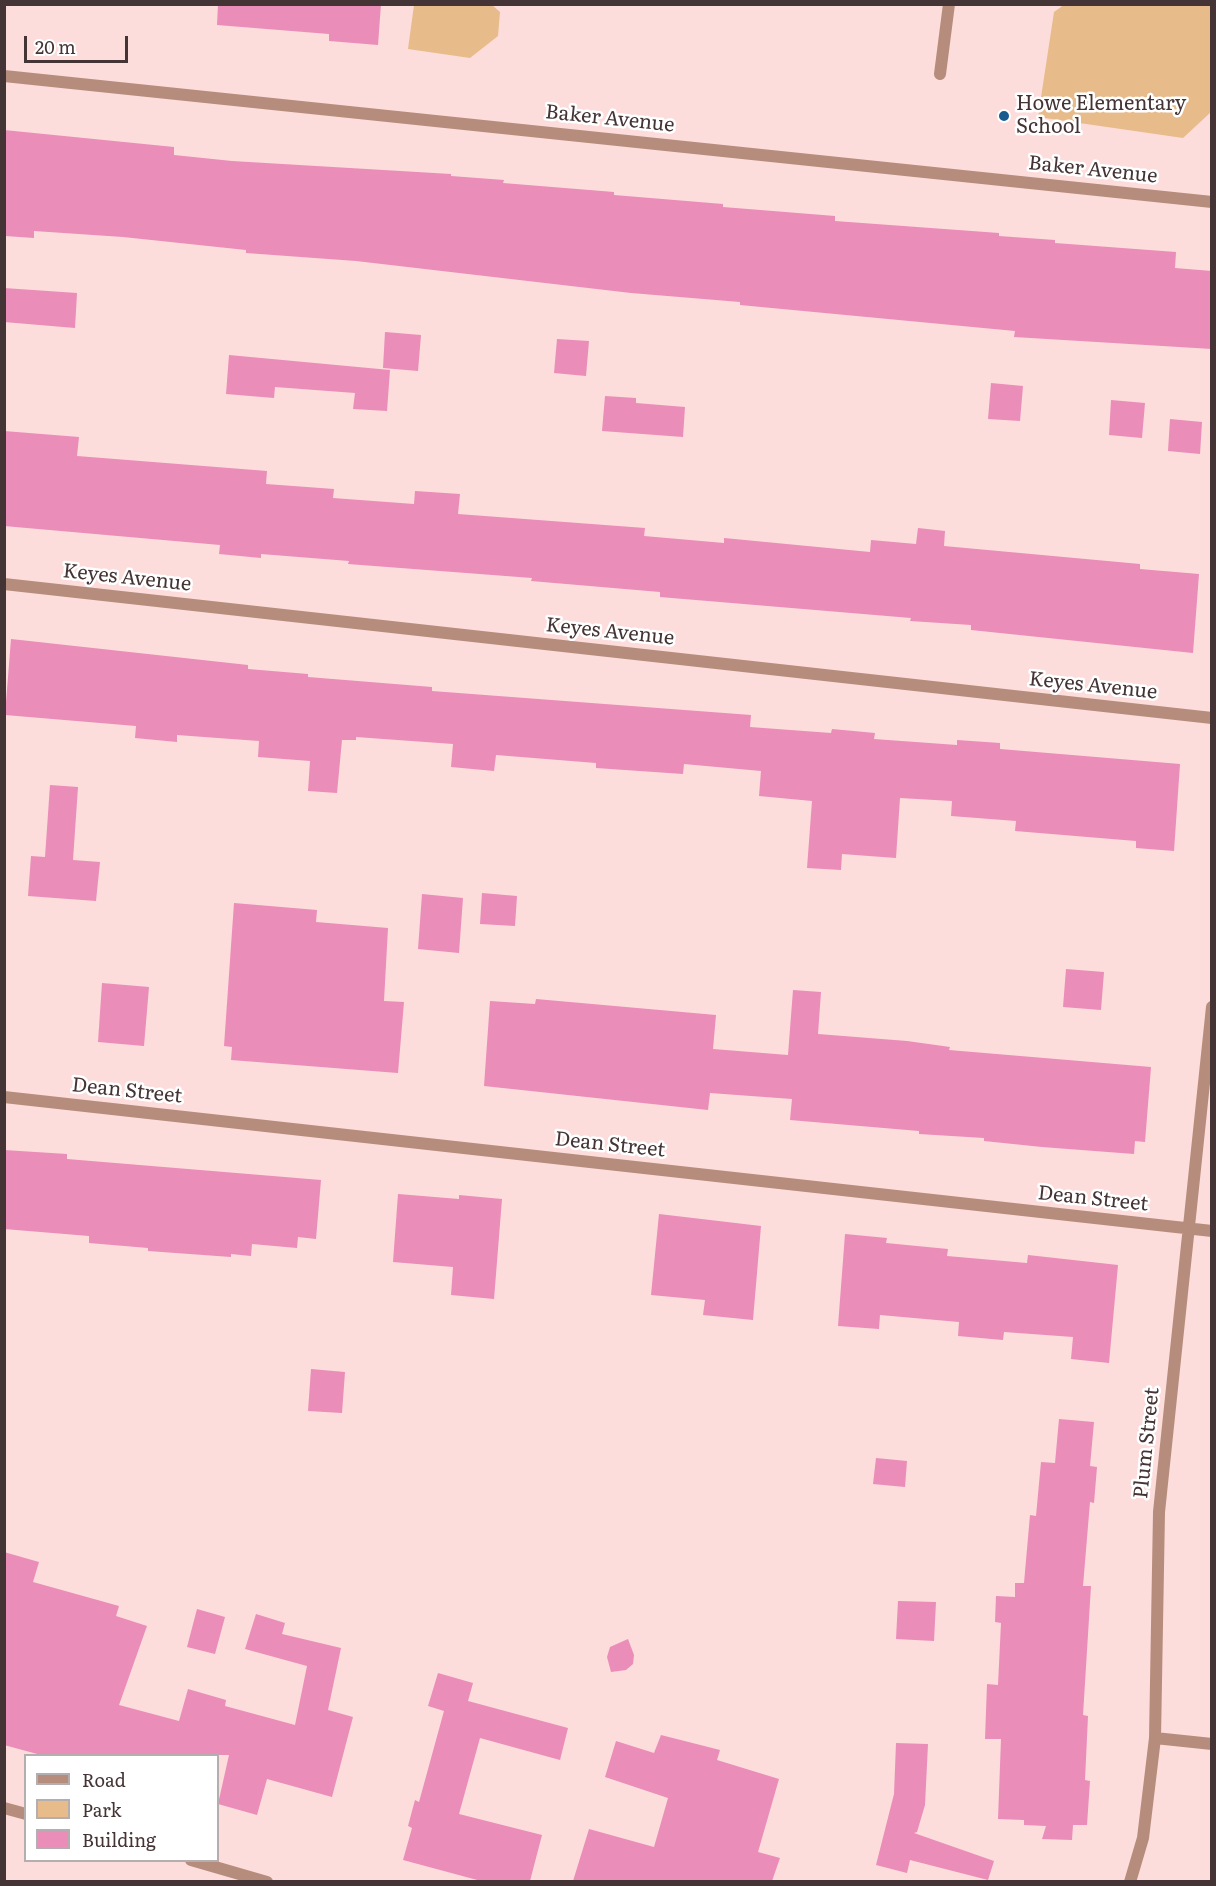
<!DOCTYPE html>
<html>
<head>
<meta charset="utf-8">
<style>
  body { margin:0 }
  #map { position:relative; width:1216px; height:1886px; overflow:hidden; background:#fddcdc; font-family:Literata,serif }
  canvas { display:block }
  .frame { position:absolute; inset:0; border:6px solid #443435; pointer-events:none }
  .legend { position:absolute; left:24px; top:1754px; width:195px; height:108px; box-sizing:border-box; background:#fff; border:2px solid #b4aeae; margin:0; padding:8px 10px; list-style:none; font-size:18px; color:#443435 }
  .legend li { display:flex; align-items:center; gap:12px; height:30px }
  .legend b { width:30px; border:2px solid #b4aeae }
  .scale { position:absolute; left:24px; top:36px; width:104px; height:27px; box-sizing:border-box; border:3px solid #443435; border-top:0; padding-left:8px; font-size:18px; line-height:21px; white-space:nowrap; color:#443435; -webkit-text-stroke:4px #fff; paint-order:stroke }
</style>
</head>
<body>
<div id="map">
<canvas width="1216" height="1886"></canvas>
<div class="frame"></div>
<ul class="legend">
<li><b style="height:8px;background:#b68d7c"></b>Road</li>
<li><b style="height:16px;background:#e8bb8a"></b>Park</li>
<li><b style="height:16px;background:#ea8db8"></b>Building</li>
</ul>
<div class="scale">20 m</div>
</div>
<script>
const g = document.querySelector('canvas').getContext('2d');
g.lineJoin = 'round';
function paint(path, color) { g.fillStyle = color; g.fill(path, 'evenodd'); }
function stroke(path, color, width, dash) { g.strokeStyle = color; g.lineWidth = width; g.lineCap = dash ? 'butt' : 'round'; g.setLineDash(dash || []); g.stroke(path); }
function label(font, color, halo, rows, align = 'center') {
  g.font = font + ' Literata,serif'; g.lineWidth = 5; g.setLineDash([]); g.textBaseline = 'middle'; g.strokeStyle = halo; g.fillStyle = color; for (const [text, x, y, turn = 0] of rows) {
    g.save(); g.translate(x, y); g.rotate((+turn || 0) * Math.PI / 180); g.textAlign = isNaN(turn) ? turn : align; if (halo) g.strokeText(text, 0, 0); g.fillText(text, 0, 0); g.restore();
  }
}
const green = new Path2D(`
  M 1065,4 L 1211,5 L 1211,112 L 1183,138 L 1038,117 L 1054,12 Z
  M 414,5 L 492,5 L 500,12 L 498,36 L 470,58 L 408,49 Z`);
const building = new Path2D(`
  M 218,4 L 381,4 L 378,45 L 329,41 L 329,34 L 217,25 Z
  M 4,130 L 174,147 L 174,155 L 232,161 L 451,174 L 451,176 L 504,180 L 503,183 L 614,192 L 614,195 L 723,204 L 723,207 L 835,216 L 835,221 L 999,233 L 999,236 L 1055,240 L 1055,243 L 1176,252 L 1175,268 L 1212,271 L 1212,349 L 1014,337 L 1015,331 L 740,305 L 740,302 L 631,293 L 356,261 L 246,253 L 246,250 L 123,237 L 34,231 L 34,238 L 5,236 Z
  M 4,288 L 77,293 L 75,328 L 4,322 Z
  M 385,332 L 421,335 L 418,371 L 383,368 Z
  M 557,339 L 589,341 L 586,376 L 554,373 Z
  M 229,355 L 390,370 L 387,411 L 353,409 L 355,393 L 275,387 L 274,398 L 226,394 Z
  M 991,383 L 1023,386 L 1020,421 L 988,419 Z
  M 605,396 L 636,398 L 636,403 L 685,407 L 683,437 L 602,431 Z
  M 1111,400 L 1145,403 L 1142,438 L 1109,435 Z
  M 1170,419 L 1202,422 L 1200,454 L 1168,451 Z
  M 4,431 L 79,437 L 77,456 L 267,471 L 266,484 L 334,489 L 333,498 L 414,504 L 415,491 L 460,494 L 458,514 L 645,528 L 644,536 L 724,543 L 724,538 L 870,552 L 871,540 L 916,544 L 918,528 L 945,531 L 944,546 L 1140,564 L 1140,569 L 1199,574 L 1193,653 L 971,630 L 971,625 L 910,621 L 911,618 L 660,597 L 660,592 L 531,581 L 532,578 L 348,564 L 349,561 L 261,554 L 261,558 L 219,554 L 220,545 L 4,526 Z
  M 11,639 L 248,665 L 248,669 L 308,674 L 308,677 L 432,687 L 432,691 L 751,715 L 750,727 L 831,733 L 832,729 L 875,733 L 874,739 L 957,745 L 957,740 L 1000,743 L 1000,749 L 1180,764 L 1174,851 L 1136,848 L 1136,841 L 1015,831 L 1016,821 L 951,816 L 952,801 L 900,798 L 896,858 L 842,854 L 841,870 L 807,868 L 812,801 L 759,796 L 761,771 L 684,764 L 683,774 L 596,768 L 596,763 L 496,755 L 494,771 L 451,767 L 453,744 L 356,737 L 356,740 L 342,740 L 337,793 L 308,791 L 310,761 L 258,757 L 259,741 L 177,735 L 177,742 L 135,738 L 136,726 L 5,715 Z
  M 50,785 L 78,787 L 73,860 L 100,862 L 96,901 L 28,896 L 31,856 L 45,857 Z
  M 482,893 L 517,896 L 515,926 L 480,924 Z
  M 422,894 L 463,898 L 459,953 L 418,949 Z
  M 234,903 L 317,910 L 316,922 L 388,928 L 384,1001 L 404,1002 L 398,1073 L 231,1060 L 232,1047 L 224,1046 Z
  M 1066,969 L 1104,972 L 1101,1010 L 1063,1007 Z
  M 102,983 L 149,987 L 144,1046 L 98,1042 Z
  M 793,990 L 821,992 L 818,1034 L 907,1041 L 950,1047 L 949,1050 L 1151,1067 L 1145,1142 L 1135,1141 L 1134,1154 L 1042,1147 L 984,1141 L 984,1138 L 919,1134 L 919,1131 L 790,1120 L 792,1099 L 710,1093 L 708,1110 L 484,1086 L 490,1001 L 535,1004 L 536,999 L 716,1015 L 713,1049 L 788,1055 Z
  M 4,1150 L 67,1154 L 67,1159 L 321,1180 L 316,1239 L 298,1237 L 297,1248 L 252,1244 L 251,1256 L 231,1254 L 231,1257 L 148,1251 L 148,1248 L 89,1243 L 89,1236 L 4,1229 Z
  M 398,1194 L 459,1199 L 459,1195 L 502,1199 L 494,1299 L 451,1295 L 453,1267 L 393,1262 Z
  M 659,1214 L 761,1226 L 753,1320 L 703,1315 L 705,1300 L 651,1295 Z
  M 845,1234 L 887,1238 L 886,1243 L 948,1249 L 947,1256 L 1027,1263 L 1028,1255 L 1118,1265 L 1109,1363 L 1071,1359 L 1073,1337 L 1004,1332 L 1003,1340 L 958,1336 L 959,1322 L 880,1315 L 879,1329 L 838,1326 Z
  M 311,1369 L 345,1372 L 342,1413 L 308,1411 Z
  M 1059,1419 L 1094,1422 L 1090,1466 L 1097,1467 L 1094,1503 L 1090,1502 L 1083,1586 L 1091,1586 L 1083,1715 L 1088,1716 L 1085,1780 L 1090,1781 L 1087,1825 L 1073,1825 L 1072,1840 L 1042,1839 L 1046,1826 L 1024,1825 L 1024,1820 L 998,1819 L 1001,1739 L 985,1739 L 987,1684 L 998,1685 L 1001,1623 L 995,1622 L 996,1596 L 1015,1597 L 1015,1583 L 1024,1583 L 1030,1515 L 1036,1516 L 1041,1462 L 1055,1463 Z
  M 876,1458 L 907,1461 L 905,1487 L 873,1484 Z
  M 4,1552 L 39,1562 L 33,1582 L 119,1606 L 116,1616 L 147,1626 L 119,1705 L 179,1721 L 188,1689 L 226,1700 L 225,1706 L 295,1725 L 307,1666 L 245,1649 L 256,1614 L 285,1623 L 282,1634 L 341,1648 L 328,1710 L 353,1717 L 332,1797 L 267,1779 L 257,1815 L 218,1804 L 229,1755 L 41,1755 L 4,1745 Z
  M 898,1601 L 936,1602 L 934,1641 L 896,1639 Z
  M 197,1609 L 225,1617 L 215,1654 L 187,1647 Z
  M 628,1639 L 634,1655 L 633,1664 L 626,1670 L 611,1672 L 607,1657 L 610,1647 Z
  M 438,1673 L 473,1683 L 468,1701 L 568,1728 L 560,1760 L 480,1738 L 459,1814 L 542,1835 L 530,1881 L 481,1881 L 403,1860 L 412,1828 L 408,1826 L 415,1800 L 419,1802 L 444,1711 L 428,1706 Z
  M 661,1735 L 720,1750 L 717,1760 L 779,1779 L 758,1852 L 780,1858 L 772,1881 L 573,1881 L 589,1829 L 654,1847 L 668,1798 L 605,1777 L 616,1741 L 654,1753 Z
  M 896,1743 L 928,1744 L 925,1805 L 917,1832 L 914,1833 L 994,1861 L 988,1880 L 910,1860 L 907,1873 L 876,1865 L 894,1794 Z`);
const service = new Path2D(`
  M 940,74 L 949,4`);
const minor = new Path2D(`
  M 4,76 L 1212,202
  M 4,584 L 1212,718
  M 4,1097 L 1212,1231
  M 1155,1738 L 1212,1744
  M 4,1808 L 26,1814
  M 191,1860 L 267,1882
  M 1130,1882 L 1143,1838 L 1155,1738 L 1159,1512 L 1212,1007`);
const markers = [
  [1004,116,6,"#165a8e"]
];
const poiNames = [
  ["Howe Elementary",1016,104],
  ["School",1016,127]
];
const streetNames = [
  ["Baker Avenue",610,119,6],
  ["Baker Avenue",1093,170,6],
  ["Keyes Avenue",127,578,6],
  ["Keyes Avenue",610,632,6],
  ["Keyes Avenue",1093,686,6],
  ["Dean Street",127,1091,6],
  ["Dean Street",610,1145,6],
  ["Dean Street",1093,1199,6],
  ["Plum Street",1147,1443,-84]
];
paint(green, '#e8bb8a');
paint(building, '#ea8db8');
stroke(service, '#b68d7c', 12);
stroke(minor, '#b68d7c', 12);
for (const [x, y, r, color] of markers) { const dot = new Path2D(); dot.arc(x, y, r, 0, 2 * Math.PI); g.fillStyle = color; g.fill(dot); stroke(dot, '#fff', 2); }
label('20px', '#443435', '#fff', poiNames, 'left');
label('20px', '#443435', '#fff', streetNames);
</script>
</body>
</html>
